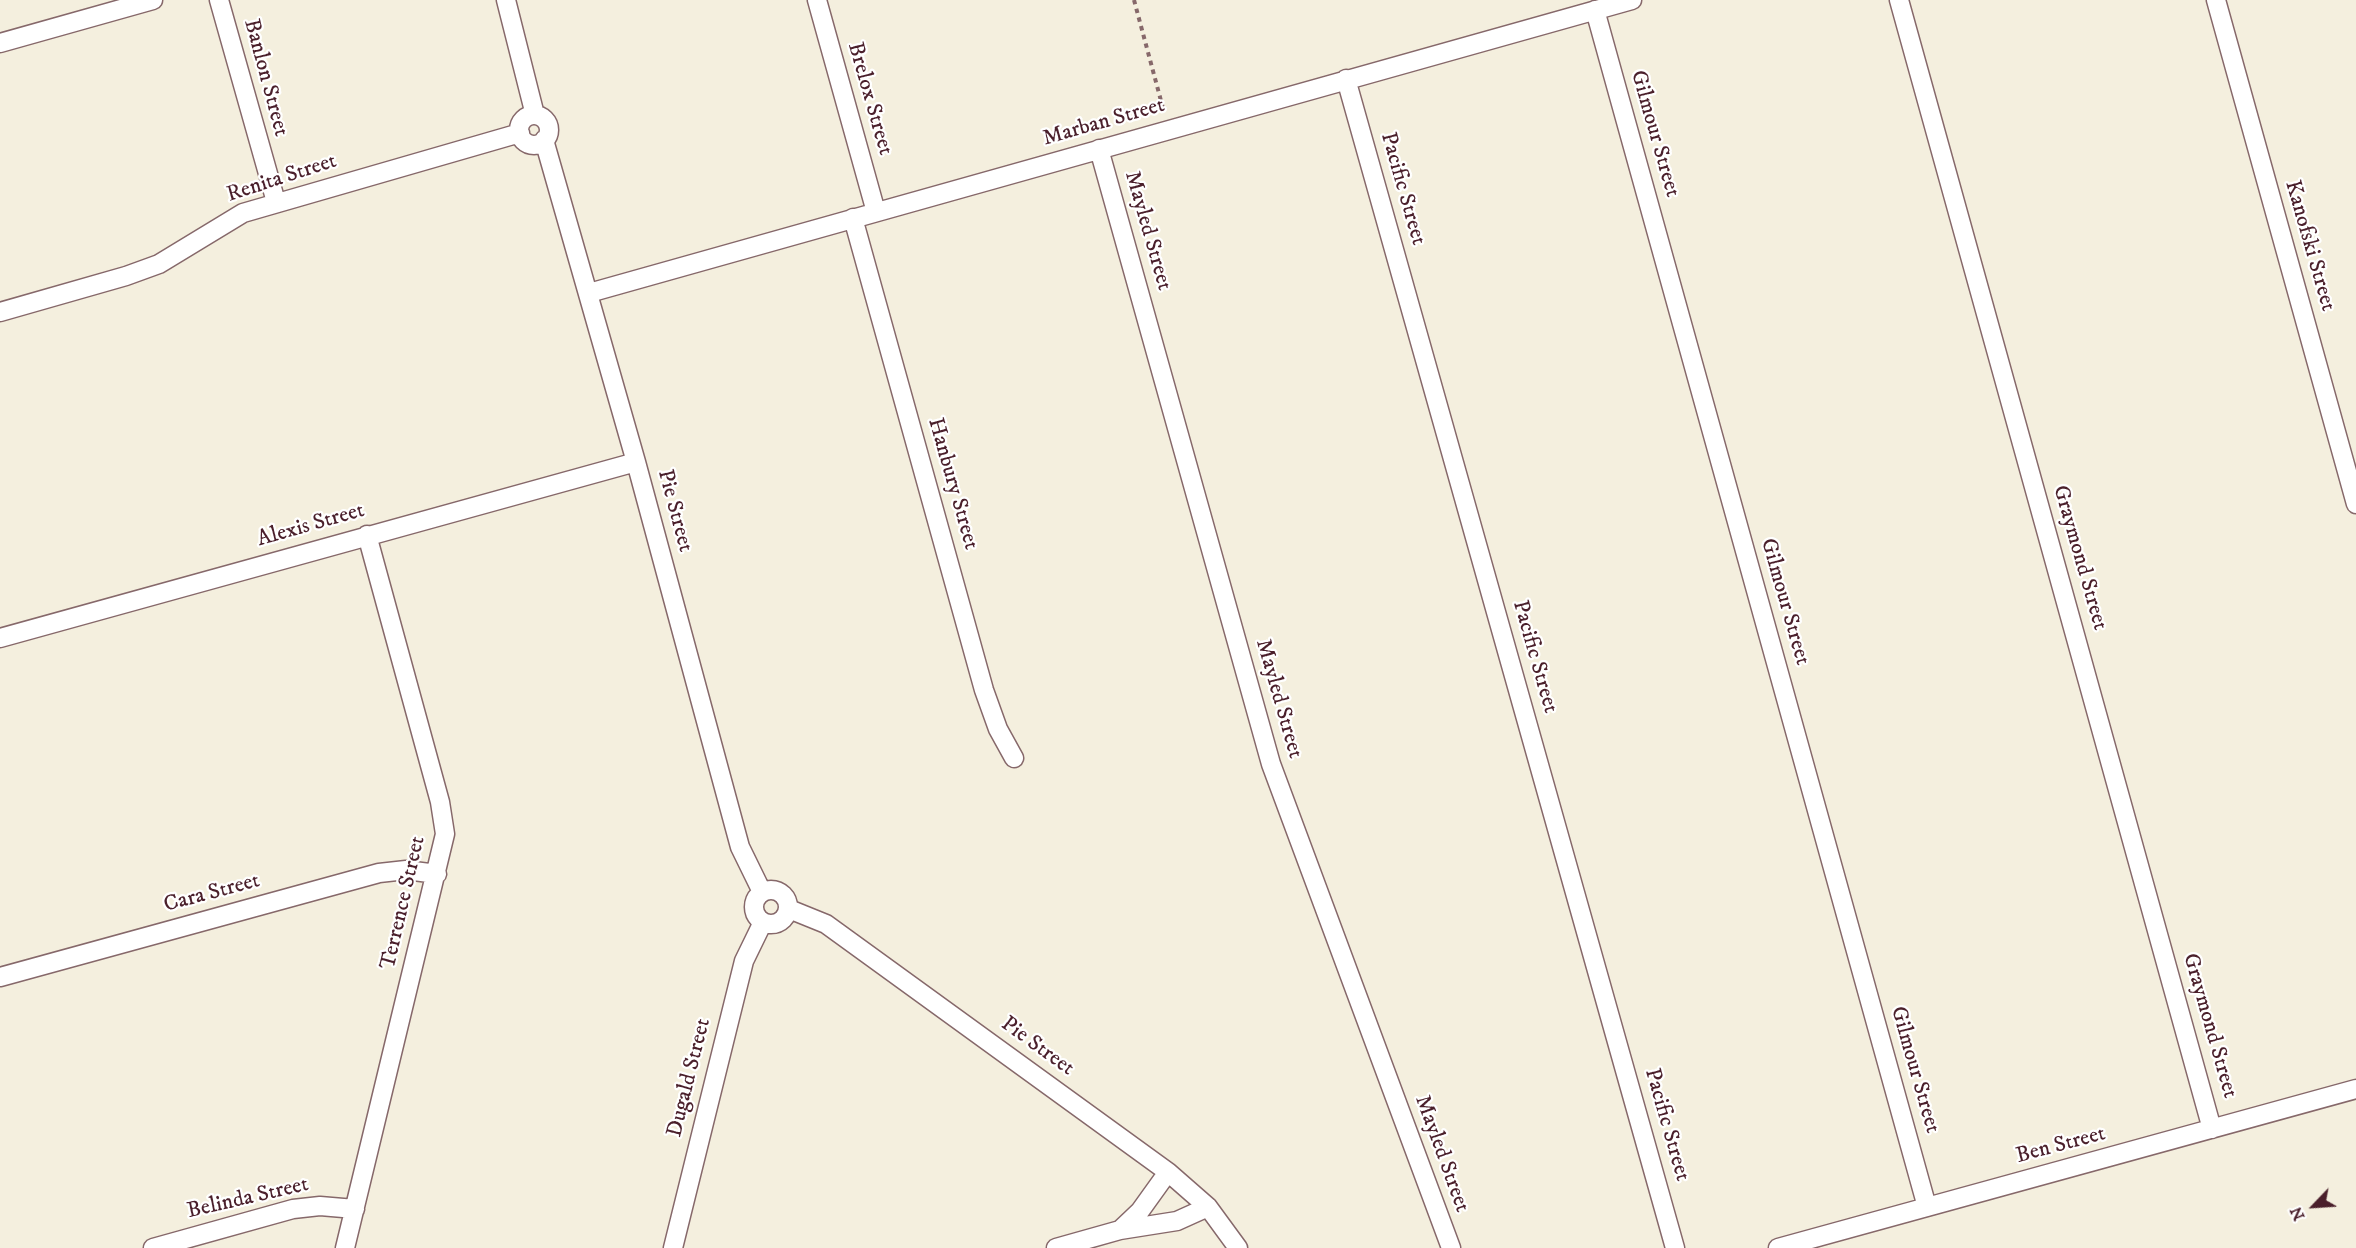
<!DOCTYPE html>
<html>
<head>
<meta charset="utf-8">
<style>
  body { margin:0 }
  #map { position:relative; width:2356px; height:1248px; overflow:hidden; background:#f4efde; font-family:"IM FELL DW Pica",serif }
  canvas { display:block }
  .north { position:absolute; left:2284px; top:1176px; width:60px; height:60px; -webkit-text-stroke:4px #fff; paint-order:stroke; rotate:245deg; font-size:16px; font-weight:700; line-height:24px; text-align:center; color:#4a1f2b }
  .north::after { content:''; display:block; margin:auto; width:21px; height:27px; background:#4a1f2b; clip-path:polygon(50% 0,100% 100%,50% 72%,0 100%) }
</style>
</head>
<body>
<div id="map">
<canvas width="2356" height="1248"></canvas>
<div class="north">N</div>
</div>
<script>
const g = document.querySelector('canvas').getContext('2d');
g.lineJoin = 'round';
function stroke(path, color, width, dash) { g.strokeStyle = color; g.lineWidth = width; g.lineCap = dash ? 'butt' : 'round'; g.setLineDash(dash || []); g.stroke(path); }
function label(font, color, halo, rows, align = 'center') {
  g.font = font + ' "IM FELL DW Pica",serif'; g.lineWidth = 4.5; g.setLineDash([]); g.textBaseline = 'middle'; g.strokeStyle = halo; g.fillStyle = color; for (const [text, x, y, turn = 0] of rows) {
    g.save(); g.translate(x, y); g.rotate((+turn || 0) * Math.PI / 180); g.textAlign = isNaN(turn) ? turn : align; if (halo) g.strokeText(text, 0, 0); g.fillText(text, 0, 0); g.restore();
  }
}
const path = new Path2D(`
  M 1134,0 L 1164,112`);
const minor = new Path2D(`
  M 219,0 L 276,202
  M 506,0 L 535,115
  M 817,0 L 876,212
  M 1899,0 L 2212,1129
  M 2216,0 L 2356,504
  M 1595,10 L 1927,1207
  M 0,43 L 153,0
  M 1346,79 L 1675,1248
  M519 130a15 15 0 1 1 30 0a15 15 0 1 1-30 0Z
  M 544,140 L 636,462 L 740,847 L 762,892
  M 1099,149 L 1271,764 L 1451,1248
  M 853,218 L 984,690 L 998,729 L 1014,758
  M 589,293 L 1632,0
  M 0,312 L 126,276 L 159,264 L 243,213 L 520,133
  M 0,638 L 636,462
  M754 907a17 17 0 1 1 34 0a17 17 0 1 1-34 0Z
  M 789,909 L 826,924 L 1168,1172 L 1208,1207 L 1238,1248
  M 0,977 L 379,873 L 406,870 L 437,874
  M 1120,1230 L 1140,1211 L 1168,1172
  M 153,1248 L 293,1209 L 320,1206 L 355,1209
  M 345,1248 L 445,834 L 440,802 L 367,535
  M 673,1248 L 744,961 L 763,922
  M 1056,1248 L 1120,1230 L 1177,1221 L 1208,1207
  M 1778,1248 L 2356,1089`);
const streetNames = [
  ["Banlon Street",265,78,75],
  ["Brelox Street",869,99,74],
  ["Marban Street",1104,123,-16],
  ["Gilmour Street",1654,134,74],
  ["Renita Street",282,179,-18],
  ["Pacific Street",1402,189,74],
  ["Mayled Street",1147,231,74],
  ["Kanofski Street",2309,246,74],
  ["Hanbury Street",952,484,74],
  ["Pie Street",674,511,75],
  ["Alexis Street",311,526,-16],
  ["Graymond Street",2079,558,74],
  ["Gilmour Street",1784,602,74],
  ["Pacific Street",1534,657,74],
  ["Mayled Street",1278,699,74],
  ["Cara Street",212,894,-15],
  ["Terrence Street",404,903,-77],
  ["Graymond Street",2209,1026,74],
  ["Pie Street",1037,1047,36],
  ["Gilmour Street",1914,1070,74],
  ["Dugald Street",690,1078,-76],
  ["Pacific Street",1666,1125,74],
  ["Ben Street",2061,1146,-15],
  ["Mayled Street",1441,1154,70],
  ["Belinda Street",248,1199,-13]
];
stroke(minor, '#86686a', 21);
stroke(path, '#86686a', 4, [4.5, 4.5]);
stroke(minor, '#fff', 18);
label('22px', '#4a1f2b', '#fff', streetNames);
</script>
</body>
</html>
